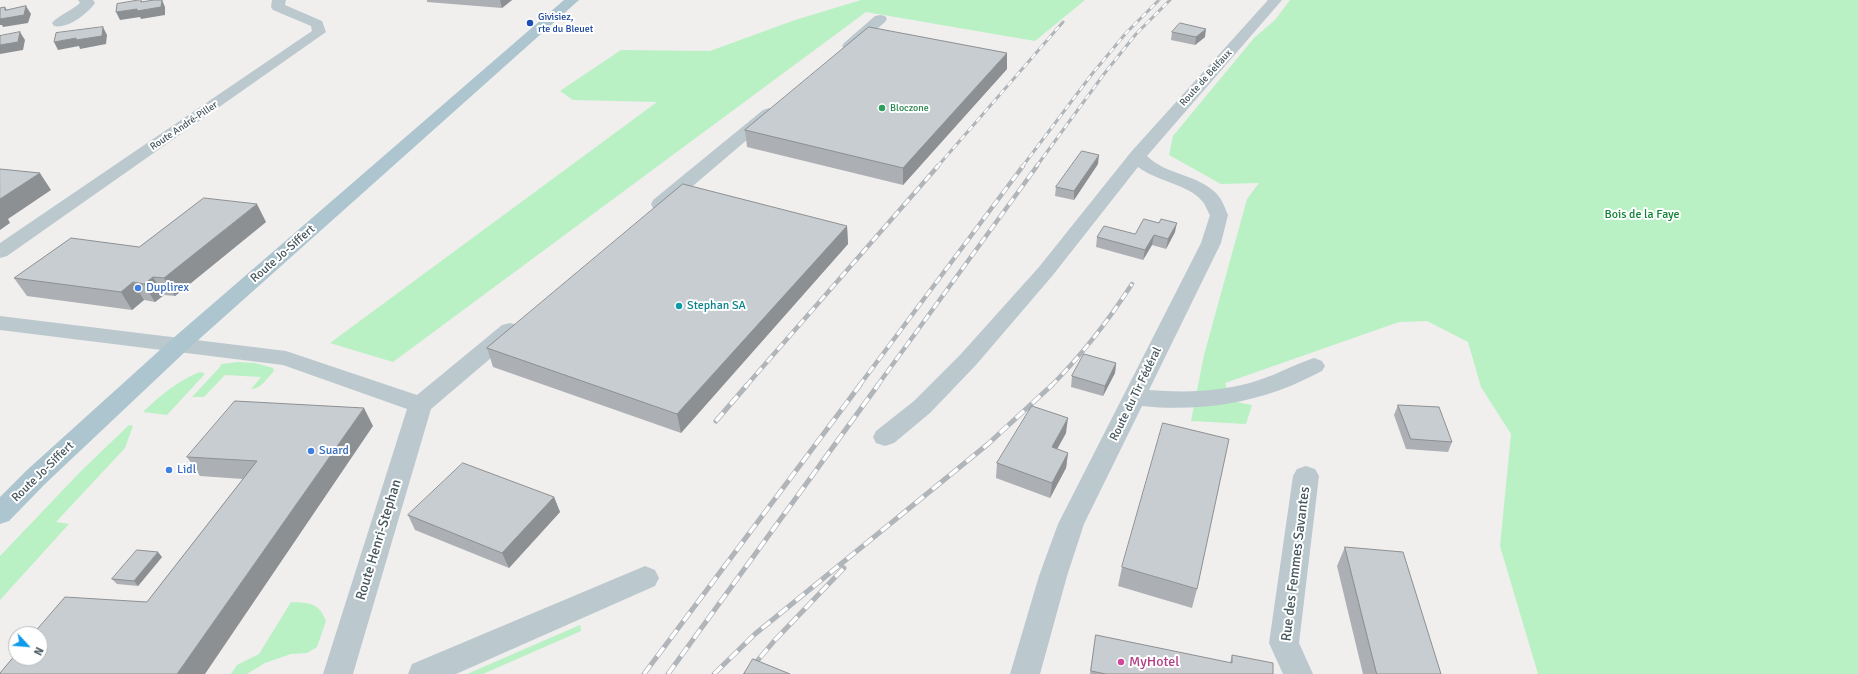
<!DOCTYPE html>
<html>
<head>
<meta charset="utf-8">
<style>
  body { margin:0 }
  #map { position:relative; width:1858px; height:674px; overflow:hidden; background:#f1eeee; font-family:Signika,sans-serif }
  canvas { display:block }
  .north { position:absolute; left:8px; top:626px; width:40px; height:40px; box-sizing:border-box; background:#fff; border:1px solid #b5bbbe; border-radius:50%; rotate:116deg; font-size:11px; font-weight:700; line-height:16px; text-align:center; color:#45565d }
  .north::after { content:''; display:block; margin:auto; width:14px; height:18px; background:#0e9beb; clip-path:polygon(50% 0,100% 100%,50% 72%,0 100%) }
</style>
</head>
<body>
<div id="map">
<canvas width="1858" height="674"></canvas>
<div class="north">N</div>
</div>
<script>
const g = document.querySelector('canvas').getContext('2d');
g.lineJoin = 'round';
function paint(path, color) { g.fillStyle = color; g.fill(path, 'evenodd'); }
function stroke(path, color, width, dash) { g.strokeStyle = color; g.lineWidth = width; g.lineCap = dash ? 'butt' : 'round'; g.setLineDash(dash || []); g.stroke(path); }
function label(font, color, halo, rows, align = 'center') {
  g.font = font + ' Signika,sans-serif'; g.lineWidth = 4; g.setLineDash([]); g.textBaseline = 'middle'; g.strokeStyle = halo; g.fillStyle = color; for (const [text, x, y, turn = 0] of rows) {
    g.save(); g.translate(x, y); g.rotate((+turn || 0) * Math.PI / 180); g.textAlign = isNaN(turn) ? turn : align; if (halo) g.strokeText(text, 0, 0); g.fillText(text, 0, 0); g.restore();
  }
}
const green = new Path2D(`
  M 861,0 L 1085,0 L 1035,41 L 866,12 L 393,362 L 330,343 L 657,102 L 573,100 L 560,91 L 621,50 L 710,51 L 795,20 Z
  M 1290,0 L 1858,0 L 1858,674 L 1538,674 L 1500,546 L 1511,434 L 1481,387 L 1468,342 L 1427,321 L 1399,322 L 1225,383 L 1231,401 L 1252,405 L 1246,424 L 1191,421 L 1204,355 L 1247,199 L 1259,183 L 1221,184 L 1169,155 L 1173,136 L 1254,38 L 1275,20 Z
  M 238,362 L 255,363 L 273,368 L 274,371 C 267,378 261,389 251,389 L 261,377 L 225,375 L 204,397 L 192,397 L 220,367 L 221,364 Z
  M 200,372 L 204,373 L 204,375 L 167,415 L 143,412 C 161,395 177,381 200,372 Z
  M 129,425 L 133,426 L 125,448 L 56,522 L 69,524 L 0,600 L 0,556 L 82,470 Z
  M 291,602 C 309,603 319,602 326,621 L 317,647 L 307,653 L 291,654 L 265,663 L 247,674 L 231,674 L 237,665 L 259,654 Z
  M 580,625 L 581,631 L 483,674 L 467,674 Z`);
const minor = new Path2D(`
  M 78,0 L 93,0 L 95,3 C 87,14 68,29 54,26 L 52,23 C 57,16 73,10 80,3 Z
  M 272,0 L 286,0 L 285,5 L 322,21 L 326,32 L 7,256 L 0,258 L 0,243 L 312,31 L 311,26 L 273,10 L 271,7 Z
  M 1268,0 L 1282,0 L 1147,156 C 1166,175 1197,174 1216,193 C 1222,199 1225,208 1228,215 L 1221,243 L 1149,390 C 1186,393 1224,392 1259,380 C 1278,374 1295,364 1314,358 L 1322,361 L 1325,366 L 1322,371 C 1308,378 1294,385 1280,390 C 1236,406 1188,411 1142,406 L 1084,524 L 1067,576 L 1040,674 L 1010,674 L 1039,576 L 1058,524 L 1201,243 L 1210,215 C 1207,211 1206,205 1202,201 C 1188,184 1156,181 1138,167 L 1053,275 L 976,365 L 930,413 L 894,443 L 885,446 L 876,443 L 873,437 L 876,431 L 914,401 L 960,355 L 1039,267 L 1131,152 Z
  M 880,15 L 885,16 L 887,19 L 885,22 L 854,49 L 844,49 L 842,46 L 844,43 L 875,16 Z
  M 769,108 L 775,110 L 777,113 L 775,116 L 667,208 L 660,210 L 653,208 L 651,204 L 653,200 L 763,110 Z
  M 0,316 L 286,351 L 417,395 L 502,325 L 510,323 L 518,325 L 521,330 L 518,335 L 431,409 L 353,674 L 323,674 L 407,409 L 283,365 L 0,330 Z
  M 1306,466 L 1315,469 L 1319,476 L 1299,643 L 1313,674 L 1283,674 L 1269,643 L 1293,476 L 1297,469 Z
  M 645,566 L 655,570 L 659,578 L 655,586 L 456,674 L 408,674 L 412,664 Z`);
const major = new Path2D(`
  M 564,0 L 579,0 L 187,350 L 45,484 L 9,521 L 0,524 L 0,497 L 27,470 L 171,340 Z`);
const railFar2 = new Path2D(`
  M 937,167 L 1063,22
  M 1022,167 L 1092,74 L 1126,33 L 1159,0
  M 1036,167 L 1104,74 L 1136,34 L 1170,0`);
const railFar1 = new Path2D(`
  M 746,386 L 938,166
  M 859,386 L 1023,166
  M 877,386 L 1037,166
  M 1051,386 C 1082,355 1108,321 1132,284`);
const rail = new Path2D(`
  M 716,421 L 747,385
  M 644,674 L 860,385
  M 668,674 L 878,385
  M 714,674 L 755,634 L 988,444 L 1052,385
  M 746,674 L 775,640 L 844,568`);
const wall = new Path2D(`
  M 427,0 L 512,0 L 502,8 L 427,2 Z
  M 1172,32 L 1205,37 L 1195,45 L 1171,40 Z
  M 1007,69 L 903,185 L 747,147 L 745,130 Z
  M 1098,164 L 1074,200 L 1055,196 L 1056,187 Z
  M 266,222 L 175,296 L 164,295 L 155,302 L 144,300 L 132,310 L 27,296 L 14,278 L 139,247 Z
  M 1159,223 L 1175,232 L 1166,249 L 1152,245 L 1143,260 L 1096,247 L 1097,237 L 1135,234 Z
  M 847,226 L 848,244 L 681,433 L 493,367 L 487,348 Z
  M 1116,363 L 1115,373 L 1103,396 L 1071,387 L 1072,376 Z
  M 1398,405 L 1452,442 L 1448,452 L 1406,449 L 1394,415 Z
  M 373,426 L 147,602 L 243,479 L 200,476 L 187,457 Z
  M 1066,433 L 1057,449 L 1068,453 L 1066,468 L 1050,498 L 996,478 L 997,463 Z
  M 554,497 L 560,512 L 509,568 L 415,530 L 408,515 Z
  M 1345,547 L 1441,674 L 1363,674 L 1337,566 Z
  M 162,557 L 138,586 L 117,584 L 112,579 Z
  M 1122,567 L 1197,589 L 1192,608 L 1118,586 Z
  M 1096,635 L 1230,663 L 1232,655 L 1273,674 L 1090,674 Z`);
const shadedWall = new Path2D(`
  M 141,0 L 145,8 L 162,0 L 165,7 L 165,15 L 141,19 L 140,17 L 120,20 L 116,12 L 137,9 L 141,2 Z
  M 500,0 L 512,0 L 502,8 Z
  M 26,6 L 31,14 L 28,23 L 3,27 L 2,25 L 0,25 L 0,18 L 5,7 L 10,15 Z
  M 103,27 L 107,35 L 106,44 L 80,49 L 79,46 L 58,50 L 54,42 L 76,38 Z
  M 1206,29 L 1205,37 L 1195,45 L 1196,37 Z
  M 20,32 L 25,40 L 23,50 L 0,54 L 0,45 Z
  M 1007,53 L 1007,69 L 903,185 L 903,168 Z
  M 1099,155 L 1098,164 L 1074,200 L 1074,191 Z
  M 40,173 L 51,190 L 8,219 L 10,223 L 0,230 L 0,199 Z
  M 257,204 L 266,222 L 175,296 L 164,278 Z
  M 1177,223 L 1175,232 L 1166,249 L 1168,239 Z
  M 847,226 L 848,244 L 681,433 L 677,414 Z
  M 1154,235 L 1152,245 L 1143,260 L 1145,250 Z
  M 153,277 L 164,295 L 155,302 L 144,284 Z
  M 133,282 L 144,300 L 132,310 L 121,292 Z
  M 1116,363 L 1115,373 L 1103,396 L 1105,386 Z
  M 364,408 L 373,426 L 205,674 L 177,674 Z
  M 1068,418 L 1066,433 L 1050,462 L 1052,447 Z
  M 1068,453 L 1066,468 L 1050,498 L 1052,483 Z
  M 554,497 L 560,512 L 509,568 L 502,553 Z
  M 158,552 L 162,557 L 138,586 L 134,581 Z`);
const building = new Path2D(`
  M 141,0 L 141,2 L 154,0 L 162,0 L 161,7 L 137,11 L 137,9 L 116,12 L 117,4 Z
  M 26,6 L 24,15 L 0,19 L 0,8 L 5,7 L 5,10 Z
  M 1180,23 L 1206,29 L 1196,37 L 1172,32 Z
  M 103,27 L 102,36 L 76,40 L 76,38 L 54,42 L 56,33 Z
  M 869,27 L 1007,53 L 903,168 L 745,130 Z
  M 20,32 L 18,42 L 0,45 L 0,36 Z
  M 1082,151 L 1099,155 L 1074,191 L 1056,187 Z
  M 0,169 L 40,173 L 0,199 Z
  M 683,184 L 847,226 L 677,414 L 487,348 Z
  M 204,198 L 257,204 L 164,278 L 153,277 L 144,284 L 133,282 L 121,292 L 14,278 L 71,238 L 139,247 Z
  M 1144,219 L 1159,223 L 1161,219 L 1177,223 L 1168,239 L 1154,235 L 1145,250 L 1097,237 L 1104,226 L 1135,234 Z
  M 1084,354 L 1116,363 L 1105,386 L 1072,376 Z
  M 235,401 L 364,408 L 177,674 L 0,674 L 0,673 L 16,654 L 16,658 L 40,658 L 40,634 L 33,634 L 65,597 L 147,602 L 257,461 L 187,457 Z
  M 1398,405 L 1439,407 L 1452,442 L 1411,439 Z
  M 1032,406 L 1068,418 L 1052,447 L 1068,453 L 1052,483 L 997,463 Z
  M 1163,423 L 1229,439 L 1197,589 L 1122,567 Z
  M 463,463 L 554,497 L 502,553 L 408,515 Z
  M 1345,547 L 1403,552 L 1441,674 L 1377,674 Z
  M 137,550 L 158,552 L 134,581 L 112,579 Z
  M 1096,635 L 1232,663 L 1232,655 L 1273,663 L 1273,674 L 1106,674 L 1091,671 Z
  M 753,659 L 790,674 L 744,674 Z`);
const markers = [
  [530,23,4,"#1a4fb4"],
  [882,108,4,"#2e9e5b"],
  [138,288,4,"#3f7fe0"],
  [679,306,4,"#0f9aa8"],
  [311,451,4,"#3f7fe0"],
  [169,470,4,"#3f7fe0"],
  [1121,662,4,"#d1479c"]
];
const farTransitnames = [
  ["Givisiez,",538,17],
  ["rte du Bleuet",538,29]
];
const farStreetnames = [
  ["Route de Belfaux",1206,78,-48],
  ["Route André-Piller",184,126,-34]
];
const farLeisurenames = [
  ["Bloczone",890,108]
];
const parkNames = [
  ["Bois de la Faye",1642,215]
];
const streetNames = [
  ["Route Jo-Siffert",283,254,-41],
  ["Route du Tir Fédéral",1136,394,-64],
  ["Route Jo-Siffert",43,472,-44]
];
const shopNames = [
  ["Duplirex",146,288],
  ["Suard",319,451],
  ["Lidl",177,470]
];
const cultureNames = [
  ["Stephan SA",687,306]
];
const nearStreetnames = [
  ["Route Henri-Stephan",379,540,-73],
  ["Rue des Femmes Savantes",1296,564,-83]
];
const nearHotelnames = [
  ["MyHotel",1129,662]
];
paint(green, '#b9f1c4');
paint(minor, '#bbc9ce');
paint(major, '#acc5cf');
stroke(railFar2, '#b0b5b9', 3);
stroke(railFar1, '#b0b5b9', 4.5);
stroke(rail, '#b0b5b9', 5);
stroke(railFar2, '#fff', 2, [6]);
stroke(railFar1, '#fff', 3, [8]);
stroke(rail, '#fff', 3.5, [11]);
paint(wall, '#acb0b4');
paint(shadedWall, '#8c9092');
paint(building, '#c8cdd1');
stroke(building, '#8c9092', 1);
for (const [x, y, r, color] of markers) { const dot = new Path2D(); dot.arc(x, y, r, 0, 2 * Math.PI); g.fillStyle = color; g.fill(dot); stroke(dot, '#fff', 1.5); }
label('10px', '#164399', '#fff', farTransitnames, 'left');
label('10px', '#45565d', '#fff', farStreetnames);
label('10px', '#27864d', '#fff', farLeisurenames, 'left');
label('12px', '#118233', '#fff', parkNames);
label('12px', '#45565d', '#fff', streetNames);
label('12px', '#366cbe', '#fff', shopNames, 'left');
label('12px', '#0d838f', '#fff', cultureNames, 'left');
label('14px', '#45565d', '#fff', nearStreetnames);
label('14px', '#b23c85', '#fff', nearHotelnames, 'left');
</script>
</body>
</html>
